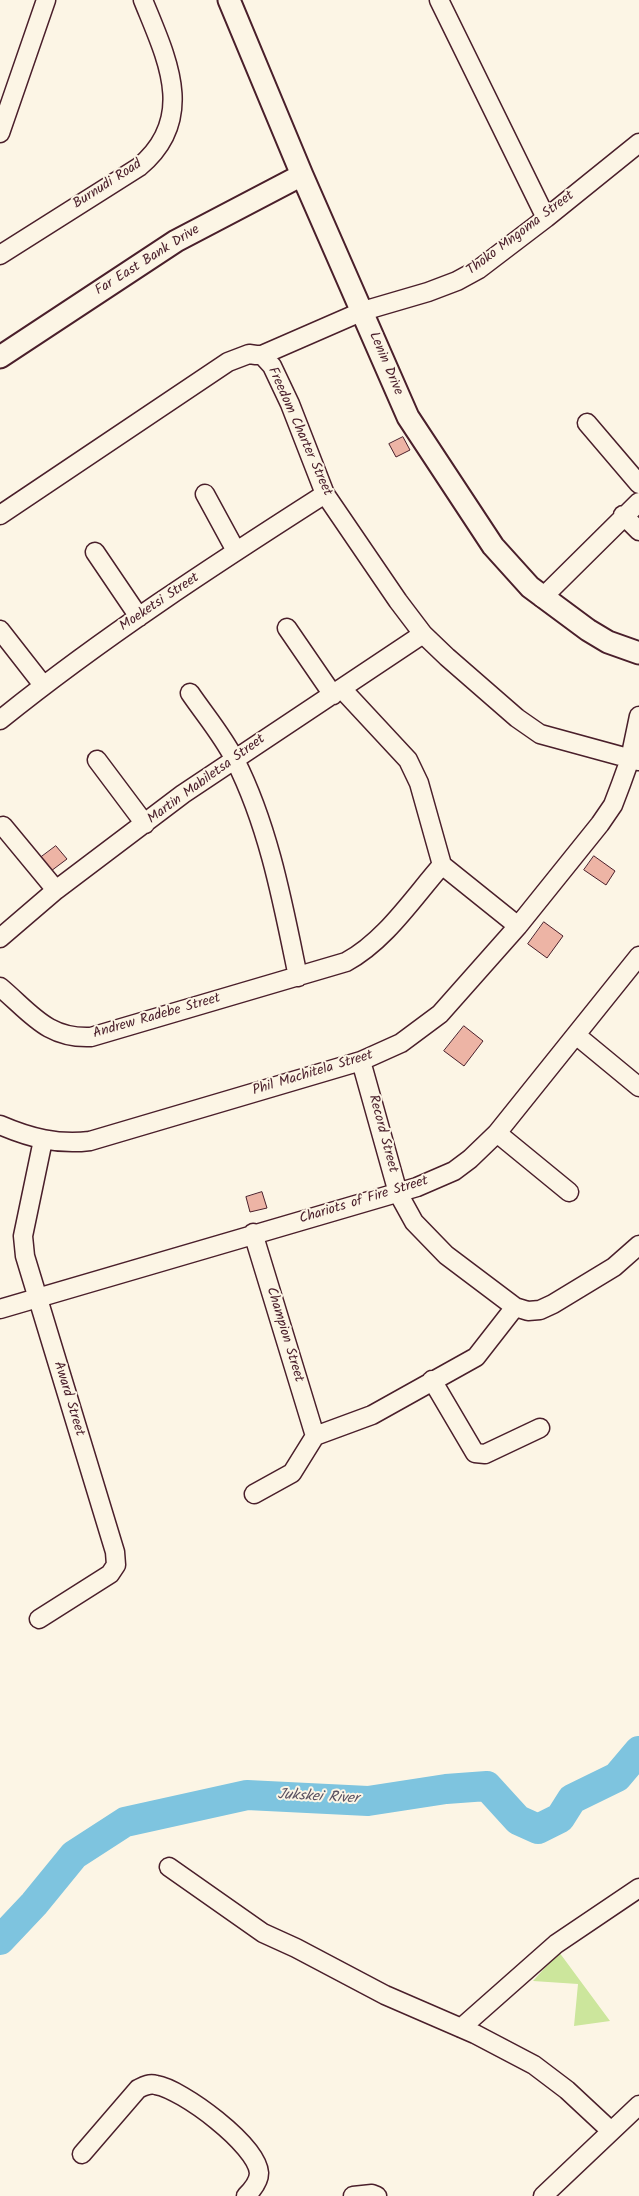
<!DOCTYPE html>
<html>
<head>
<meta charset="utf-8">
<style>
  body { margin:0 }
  canvas { display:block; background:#fcf5e5 }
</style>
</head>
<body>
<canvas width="639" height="2196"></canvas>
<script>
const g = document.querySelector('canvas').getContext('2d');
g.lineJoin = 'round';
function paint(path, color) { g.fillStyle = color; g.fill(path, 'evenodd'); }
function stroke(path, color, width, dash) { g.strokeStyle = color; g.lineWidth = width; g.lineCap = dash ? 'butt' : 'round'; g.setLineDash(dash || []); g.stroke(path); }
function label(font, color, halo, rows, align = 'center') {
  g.font = font + ' Kalam,sans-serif'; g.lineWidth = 4; g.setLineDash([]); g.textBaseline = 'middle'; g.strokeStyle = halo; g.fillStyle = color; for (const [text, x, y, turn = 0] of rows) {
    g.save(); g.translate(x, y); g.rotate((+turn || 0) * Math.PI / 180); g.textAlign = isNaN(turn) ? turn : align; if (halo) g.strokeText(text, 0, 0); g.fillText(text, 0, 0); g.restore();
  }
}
const green = new Path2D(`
  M 559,1952 L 610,2021 L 574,2026 L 578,1984 L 533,1981 Z`);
const river = new Path2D(`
  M 0,1940 L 34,1904 L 74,1855 L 125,1822 L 247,1795 L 368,1801 L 446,1789 L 487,1786 L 518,1820 L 538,1829 L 560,1818 L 572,1799 L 617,1777 L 639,1751`);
const building = new Path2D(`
  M 403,437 L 410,450 L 396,457 L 389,444 Z
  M 56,846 L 67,859 L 51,871 L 40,858 Z
  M 594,856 L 615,871 L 606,885 L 584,870 Z
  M 544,922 L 563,936 L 547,958 L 528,944 Z
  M 464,1026 L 483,1041 L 464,1066 L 444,1051 Z
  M 262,1192 L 267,1208 L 250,1212 L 246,1197 Z`);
const minor = new Path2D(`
  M 439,0 L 546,218
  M 0,133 L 46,0
  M 0,255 L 139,167 C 198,118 166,57 143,0
  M 262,355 L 363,311 L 428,292 L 457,281 L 479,269 L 546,218 L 639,143
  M 587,423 L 639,484
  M 205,494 L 236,551
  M 0,515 L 228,362 L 249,354 L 256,355 L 262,355 L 272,366 L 290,404 L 325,494 L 398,601 L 423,634 L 447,657 L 517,718 L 540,734 L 639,761
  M 623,515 L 639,531
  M 95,552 L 139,617
  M 542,598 L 639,502
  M 287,628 L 333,695
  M 0,630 L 43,685
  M 342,689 L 408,760 L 419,783 L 442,865 L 518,926
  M 190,693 C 205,715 223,736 235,760 C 269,827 283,904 298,977
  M 0,720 C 103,637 214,565 325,494
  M 97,760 L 145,824
  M 3,826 L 56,890
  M 0,938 L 56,890 L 183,794 L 423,634
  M 0,987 C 31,1013 47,1039 91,1037 L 346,962 C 385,941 413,898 442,865
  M 576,1035 L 639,1087
  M 361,1061 L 398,1193 L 414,1222 L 446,1255 L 515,1307 L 528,1311 L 540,1310 L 553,1304 L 614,1267 L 639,1245
  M 0,1125 C 30,1138 58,1145 90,1141 L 361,1061 L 401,1043 L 440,1014 L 518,926 L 600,824 L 613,805 L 621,784 L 630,759 L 639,716
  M 497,1133 L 569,1192
  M 253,1233 L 315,1436
  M 0,1309 L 417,1187 L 454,1171 L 470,1159 L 497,1133 L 639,956
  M 432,1380 L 475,1453 L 485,1454 L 540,1428
  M 254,1494 L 292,1473 L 315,1436 L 372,1415 L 476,1357 L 515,1307
  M 39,1619 L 110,1574 L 116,1565 L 115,1552 L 25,1256 L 23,1236 L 43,1140
  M 169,1867 L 263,1933 L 296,1948 L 385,1995 L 475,2034 L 534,2065 L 567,2090 L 611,2131
  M 461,2028 L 556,1944 L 639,1888
  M 82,2154 L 138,2089 C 144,2086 149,2083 156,2085 C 182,2089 257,2145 259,2173 C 259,2182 252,2190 246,2196
  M 353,2196 L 372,2194 L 377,2196
  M 543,2196 L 639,2105`);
const tertiary = new Path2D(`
  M 229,0 L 302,175 L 408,417 L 493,546 L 530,587 L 588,630 L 608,642 L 639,653
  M 0,357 L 176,241 L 302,175`);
const streetNames = [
  ["Burnudi Road",108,185,-33],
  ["Thoko Mngoma Street",521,234,-37],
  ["Far East Bank Drive",148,261,-32],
  ["Lenin Drive",385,364,67],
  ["Freedom Charter Street",299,432,66],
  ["Moeketsi Street",160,603,-34],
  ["Martin Mabiletsa Street",207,780,-36],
  ["Andrew Radebe Street",157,1017,-16],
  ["Phil Machitela Street",313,1074,-17],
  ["Record Street",382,1134,75],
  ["Chariots of Fire Street",364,1201,-17],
  ["Champion Street",284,1335,73],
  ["Award Street",68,1399,73]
];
const waterNames = [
  ["Jukskei River",318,1798,3]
];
paint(green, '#cce69c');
stroke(river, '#7ec4df', 30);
paint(building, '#edb4a5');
stroke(building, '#4a1f2b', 1);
stroke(minor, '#4a1f2b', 21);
stroke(tertiary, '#4a1f2b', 25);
stroke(minor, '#fcf5e5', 18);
stroke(tertiary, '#fcf5e5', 21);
label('14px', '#4a1f2b', '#fcf5e5', streetNames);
label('italic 15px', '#5a5161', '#fcf5e5', waterNames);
</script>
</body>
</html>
